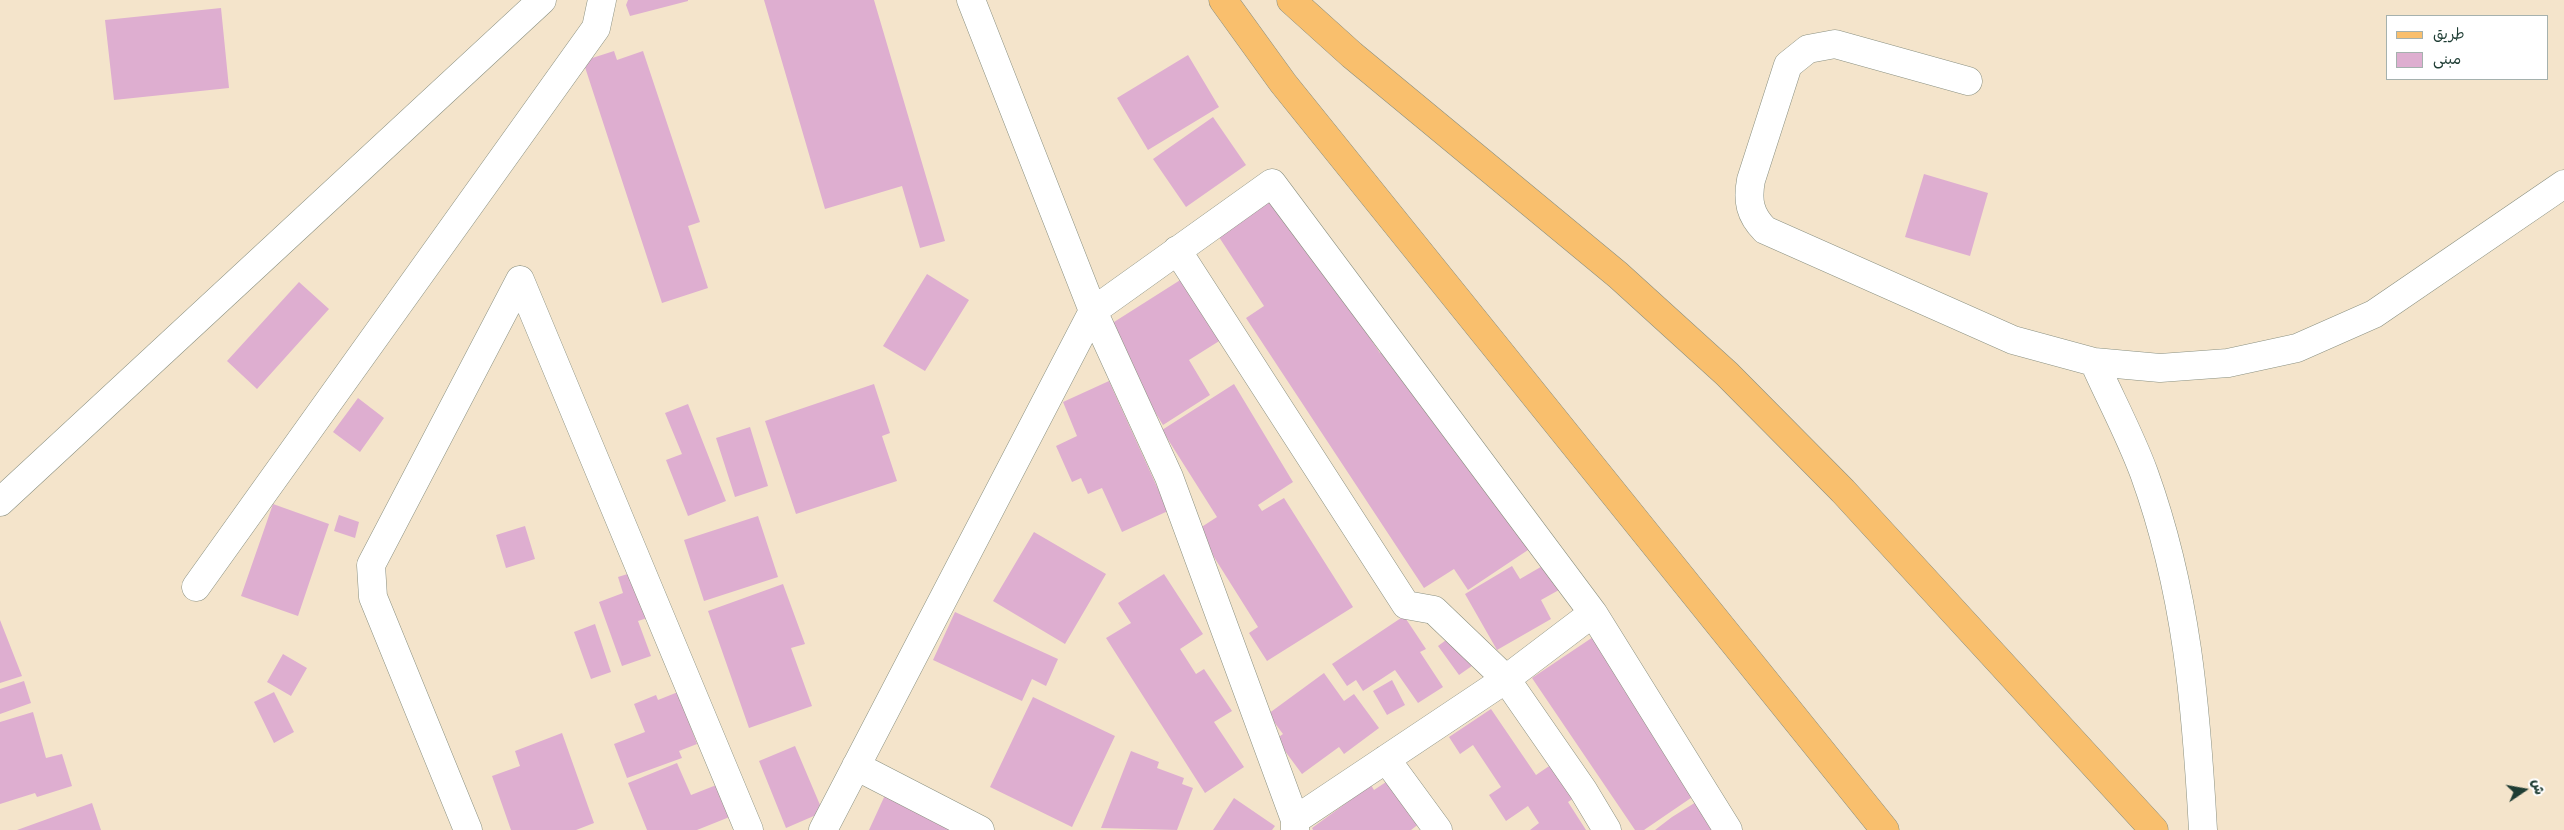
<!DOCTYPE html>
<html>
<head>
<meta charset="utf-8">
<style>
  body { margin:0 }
  #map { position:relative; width:2564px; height:830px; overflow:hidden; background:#f4e4cb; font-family:"Shantell Sans","Playpen Sans Arabic",sans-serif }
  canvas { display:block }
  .legend { position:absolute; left:2386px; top:15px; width:162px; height:65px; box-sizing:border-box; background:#fff; border:1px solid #a5b1ae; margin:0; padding:6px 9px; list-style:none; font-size:15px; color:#1f3d34 }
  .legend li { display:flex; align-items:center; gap:10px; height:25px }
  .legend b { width:25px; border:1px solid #a5b1ae }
  .north { position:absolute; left:2499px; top:765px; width:50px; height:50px; -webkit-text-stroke:4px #fff; paint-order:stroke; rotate:78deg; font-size:14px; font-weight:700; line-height:20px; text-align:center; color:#1f3d34 }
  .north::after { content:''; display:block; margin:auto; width:18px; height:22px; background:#1f3d34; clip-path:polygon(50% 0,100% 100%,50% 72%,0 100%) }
</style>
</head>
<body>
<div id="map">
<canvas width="2564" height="830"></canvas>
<ul class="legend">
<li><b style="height:6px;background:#f9bf6d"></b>طريق</li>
<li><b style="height:14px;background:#deaed0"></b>مبنى</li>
</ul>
<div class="north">ش</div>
</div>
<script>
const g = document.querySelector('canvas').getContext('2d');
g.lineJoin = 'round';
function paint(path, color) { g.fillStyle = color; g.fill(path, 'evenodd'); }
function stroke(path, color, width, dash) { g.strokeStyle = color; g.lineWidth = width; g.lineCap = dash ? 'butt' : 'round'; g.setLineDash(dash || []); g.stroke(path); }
const building = new Path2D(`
  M 628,0 L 688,0 L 688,1 L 630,16 L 626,5 Z
  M 764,0 L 874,0 L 945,241 L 920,248 L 902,186 L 825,209 Z
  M 221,8 L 229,88 L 114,100 L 105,20 Z
  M 614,51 L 617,60 L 643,51 L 700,222 L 688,226 L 708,288 L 662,303 L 583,61 Z
  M 1188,55 L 1219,107 L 1148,150 L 1117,98 Z
  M 1213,117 L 1246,165 L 1186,207 L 1153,159 Z
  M 1924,174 L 1988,193 L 1970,256 L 1905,237 Z
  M 1276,196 L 1380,353 L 1396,343 L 1531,548 L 1468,590 L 1454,569 L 1424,588 L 1246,318 L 1264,306 L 1217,234 Z
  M 927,274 L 969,300 L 925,371 L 883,346 Z
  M 1185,277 L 1224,338 L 1189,360 L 1210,395 L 1163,425 L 1103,329 Z
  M 299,282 L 329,309 L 257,389 L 227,361 Z
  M 1109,381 L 1168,511 L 1122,532 L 1102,488 L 1088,494 L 1081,478 L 1072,482 L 1056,446 L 1077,436 L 1063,402 Z
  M 874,384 L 890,433 L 882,436 L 897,481 L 796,514 L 765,421 Z
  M 1234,384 L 1293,482 L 1258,505 L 1262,511 L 1284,498 L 1353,607 L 1267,661 L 1249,633 L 1258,627 L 1197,530 L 1217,517 L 1162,430 Z
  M 358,398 L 384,418 L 360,452 L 333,432 Z
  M 688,404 L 726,501 L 688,516 L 666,460 L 682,454 L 665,413 Z
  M 750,427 L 768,486 L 735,497 L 716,438 Z
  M 273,504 L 329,524 L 298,616 L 241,596 Z
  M 339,515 L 359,522 L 355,538 L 334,531 Z
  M 758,516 L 778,577 L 704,601 L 684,540 Z
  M 525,526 L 535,559 L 506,568 L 496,535 Z
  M 1034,532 L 1106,574 L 1065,644 L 993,601 Z
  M 1551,561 L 1566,586 L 1541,600 L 1551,619 L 1497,650 L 1465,594 L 1512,566 L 1520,579 Z
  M 637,571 L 653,616 L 638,621 L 651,656 L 622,666 L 599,602 L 623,593 L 618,577 Z
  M 1164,574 L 1203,634 L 1180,649 L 1196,674 L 1204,669 L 1232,711 L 1214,722 L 1244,767 L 1205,793 L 1106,638 L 1131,623 L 1118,603 Z
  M 783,584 L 805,644 L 791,648 L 812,706 L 749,728 L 708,611 Z
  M 955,612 L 1058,659 L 1046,686 L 1032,679 L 1022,701 L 933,660 Z
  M 1404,616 L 1426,649 L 1420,652 L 1443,687 L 1418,703 L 1395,670 L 1363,691 L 1356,680 L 1347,686 L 1332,664 Z
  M 0,620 L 22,676 L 0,683 Z
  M 595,624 L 611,672 L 591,679 L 574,632 Z
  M 1602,631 L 1707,787 L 1644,830 L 1635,830 L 1532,678 Z
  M 1457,632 L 1479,661 L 1459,675 L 1438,646 Z
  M 283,654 L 307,668 L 291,696 L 267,682 Z
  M 1324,673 L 1344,701 L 1354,694 L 1379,728 L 1344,754 L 1339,747 L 1302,774 L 1276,739 L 1283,734 L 1268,714 Z
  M 1392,680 L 1405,705 L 1387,715 L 1373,691 Z
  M 24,681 L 31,703 L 0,714 L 0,689 Z
  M 274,692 L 294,732 L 274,743 L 254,702 Z
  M 678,692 L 697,744 L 679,751 L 682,758 L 627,778 L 614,744 L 645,732 L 634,704 L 656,695 L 658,700 Z
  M 1033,697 L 1115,736 L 1072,827 L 990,787 Z
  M 1491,709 L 1536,775 L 1561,758 L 1583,792 L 1568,802 L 1586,830 L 1530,830 L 1539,823 L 1528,806 L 1506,821 L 1489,795 L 1501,787 L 1473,745 L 1460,754 L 1449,737 Z
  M 33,712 L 46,758 L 62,754 L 72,786 L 37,797 L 35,793 L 0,804 L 0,722 Z
  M 562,733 L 594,823 L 576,830 L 511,830 L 492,776 L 520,766 L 515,751 Z
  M 795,746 L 823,812 L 786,828 L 759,761 Z
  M 1131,751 L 1159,762 L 1157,768 L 1184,778 L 1182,784 L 1193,788 L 1177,830 L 1101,828 Z
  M 677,763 L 691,795 L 719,784 L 732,816 L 697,830 L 647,830 L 628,783 Z
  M 1389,780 L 1420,823 L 1411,830 L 1313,830 L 1312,828 L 1371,785 L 1374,790 Z
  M 886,793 L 964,830 L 869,830 Z
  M 1709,794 L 1732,830 L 1655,830 L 1672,817 Z
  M 1234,798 L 1275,826 L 1272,830 L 1213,830 Z
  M 92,803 L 101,830 L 17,830 Z`);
const minor = new Path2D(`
  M 971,0 L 1093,311 L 1169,477 L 1295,820 L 1295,830
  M 1968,81 L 1835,44 L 1808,49 L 1788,65 L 1751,180 C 1747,201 1750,215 1765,230 L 2013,340 L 2094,362 L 2160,368 L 2228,363 L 2297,348 L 2374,314 L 2564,184
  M 1177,250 L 1406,605 L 1434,610 L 1506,679 L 1583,790 L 1607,830
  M 520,280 L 749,830
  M 2094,362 C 2110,398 2130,435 2144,473 C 2187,592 2196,705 2203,830
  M 0,502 L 542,0
  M 196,587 L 596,28 L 602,0
  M 1386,759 L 1438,830
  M 856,766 L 980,830
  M 1295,820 L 1506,679 L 1593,613
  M 468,830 L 373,597 L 371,565 L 520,280
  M 823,830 L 1093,311 L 1272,183 L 1593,613 L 1728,830`);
const major = new Path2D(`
  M 1223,0 L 1283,83 L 1885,830
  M 1291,0 L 1352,55 L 1618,275 L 1727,374 L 1843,491 L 2154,830`);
paint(building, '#deaed0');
stroke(minor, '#8a9080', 29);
stroke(major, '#8a9080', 29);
stroke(minor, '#fff', 28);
stroke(major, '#f9bf6d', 28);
</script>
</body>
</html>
